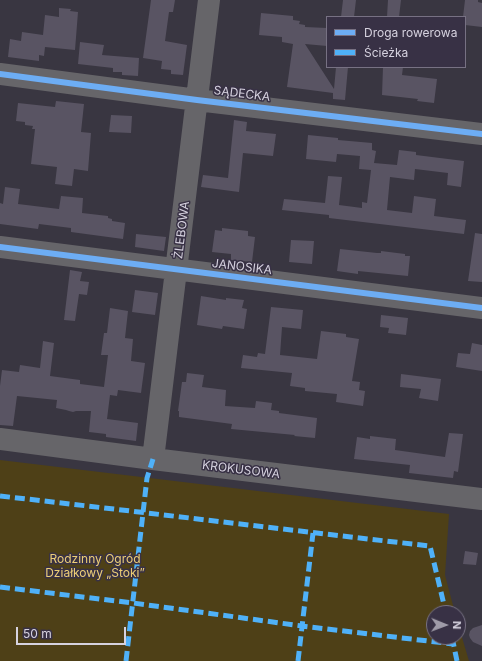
<!DOCTYPE html>
<html>
<head>
<meta charset="utf-8">
<style>
  body { margin:0 }
  #map { position:relative; width:482px; height:661px; overflow:hidden; background:#393641; font-family:Inter,sans-serif }
  canvas { display:block }
  .legend { position:absolute; left:326px; top:16px; width:140px; height:52px; box-sizing:border-box; background:#383145; border:1px solid #777183; margin:0; padding:5px 7px; list-style:none; font-size:12px; color:#d6d2df }
  .legend li { display:flex; align-items:center; gap:8px; height:20px }
  .legend b { width:20px; border:1px solid #777183 }
  .north { position:absolute; left:426px; top:605px; width:40px; height:40px; box-sizing:border-box; background:#383145; border:1px solid #777183; border-radius:50%; rotate:91deg; font-size:11px; font-weight:700; line-height:16px; text-align:center; color:#d6d2df }
  .north::after { content:''; display:block; margin:auto; width:14px; height:18px; background:#9f9ba8; clip-path:polygon(50% 0,100% 100%,50% 72%,0 100%) }
  .scale { position:absolute; left:16px; top:627px; width:110px; height:18px; box-sizing:border-box; border:2px solid #d6d2df; border-top:0; padding-left:5px; font-size:12px; line-height:14px; white-space:nowrap; color:#d6d2df; -webkit-text-stroke:3px #383145; paint-order:stroke }
</style>
</head>
<body>
<div id="map">
<canvas width="482" height="661"></canvas>
<ul class="legend">
<li><b style="height:5px;background:#6dadf4"></b>Droga rowerowa</li>
<li><b style="height:5px;background:#4fb1f8"></b>Ścieżka</li>
</ul>
<div class="north">N</div>
<div class="scale">50 m</div>
</div>
<script>
const g = document.querySelector('canvas').getContext('2d');
g.lineJoin = 'round';
function paint(path, color) { g.fillStyle = color; g.fill(path, 'evenodd'); }
function stroke(path, color, width, dash) { g.strokeStyle = color; g.lineWidth = width; g.lineCap = dash ? 'butt' : 'round'; g.setLineDash(dash || []); g.stroke(path); }
function label(font, color, halo, rows, align = 'center') {
  g.font = font + ' Inter,sans-serif'; g.lineWidth = 3; g.setLineDash([]); g.textBaseline = 'middle'; g.strokeStyle = halo; g.fillStyle = color; for (const [text, x, y, turn = 0] of rows) {
    g.save(); g.translate(x, y); g.rotate((+turn || 0) * Math.PI / 180); g.textAlign = isNaN(turn) ? turn : align; if (halo) g.strokeText(text, 0, 0); g.fillText(text, 0, 0); g.restore();
  }
}
const green = new Path2D(`
  M 0,460 L 449,514 L 445,575 L 455,613 L 434,613 L 434,637 L 458,637 L 458,624 L 469,661 L 0,661 Z`);
const building = new Path2D(`
  M 151,0 L 175,0 L 173,12 L 169,12 L 165,41 L 187,45 L 183,75 L 171,74 L 171,70 L 161,69 L 162,61 L 143,58 Z
  M 343,0 L 356,0 L 354,17 L 341,17 Z
  M 388,0 L 401,0 L 399,17 L 387,17 Z
  M 465,0 L 478,0 L 478,2 L 482,3 L 482,27 L 465,25 L 465,17 L 463,17 Z
  M 59,8 L 71,9 L 70,11 L 78,12 L 75,50 L 45,47 L 44,56 L 39,55 L 39,61 L 8,57 L 10,39 L 21,41 L 22,32 L 43,35 L 45,15 L 59,17 Z
  M 261,13 L 293,16 L 293,20 L 300,21 L 299,24 L 305,25 L 305,27 L 327,28 L 327,46 L 305,44 L 334,89 L 336,67 L 348,67 L 345,100 L 333,99 L 333,93 L 287,87 L 293,44 L 282,42 L 282,37 L 259,35 Z
  M 80,42 L 104,45 L 102,55 L 139,58 L 138,76 L 122,75 L 122,72 L 113,72 L 113,68 L 78,64 Z
  M 383,67 L 403,67 L 402,75 L 437,79 L 434,103 L 417,101 L 418,99 L 382,95 Z
  M 56,101 L 84,104 L 81,132 L 91,133 L 88,171 L 74,169 L 72,186 L 55,184 L 57,167 L 31,164 L 35,129 L 32,129 L 33,126 L 25,125 L 25,122 L 16,121 L 18,103 L 55,107 Z
  M 111,115 L 132,116 L 131,133 L 109,132 Z
  M 234,120 L 247,122 L 246,131 L 276,134 L 273,156 L 243,153 L 239,192 L 201,187 L 203,175 L 228,178 Z
  M 308,135 L 338,138 L 338,140 L 372,143 L 372,150 L 376,151 L 374,163 L 397,165 L 399,150 L 416,152 L 416,155 L 464,161 L 461,187 L 447,185 L 448,173 L 415,169 L 414,180 L 390,177 L 387,210 L 412,213 L 414,196 L 436,199 L 434,216 L 466,220 L 464,234 L 329,218 L 329,215 L 282,210 L 284,199 L 325,203 L 328,176 L 342,177 L 339,205 L 362,208 L 362,202 L 367,203 L 371,170 L 359,169 L 360,156 L 337,154 L 336,162 L 306,159 Z
  M 5,187 L 20,189 L 18,204 L 59,209 L 61,196 L 83,198 L 82,213 L 108,216 L 108,218 L 112,219 L 112,221 L 125,223 L 123,239 L 71,232 L 71,228 L 39,224 L 38,229 L 0,224 L 0,203 L 3,204 Z
  M 222,228 L 248,231 L 248,236 L 255,237 L 252,262 L 231,260 L 231,254 L 212,252 L 215,230 L 222,231 Z
  M 475,233 L 482,234 L 482,282 L 468,281 Z
  M 136,234 L 166,237 L 164,251 L 135,247 Z
  M 291,240 L 314,241 L 312,264 L 289,262 Z
  M 340,249 L 377,253 L 381,253 L 381,251 L 405,254 L 405,256 L 410,256 L 408,276 L 358,271 L 358,274 L 337,271 Z
  M 70,270 L 82,272 L 80,281 L 89,282 L 87,295 L 79,294 L 75,321 L 64,320 Z
  M 135,290 L 158,293 L 155,315 L 132,312 Z
  M 201,296 L 226,300 L 226,298 L 244,300 L 242,308 L 247,309 L 244,329 L 223,326 L 222,329 L 197,325 Z
  M 271,307 L 303,310 L 301,329 L 282,327 L 280,355 L 317,359 L 321,331 L 346,334 L 346,337 L 359,339 L 352,381 L 360,382 L 359,390 L 365,391 L 363,406 L 336,402 L 337,394 L 305,391 L 305,388 L 290,386 L 292,373 L 241,368 L 243,355 L 257,357 L 258,353 L 265,354 Z
  M 110,308 L 128,311 L 125,338 L 133,339 L 131,361 L 145,363 L 141,393 L 118,390 L 117,396 L 110,395 L 107,419 L 138,423 L 136,441 L 106,437 L 106,434 L 89,432 L 91,411 L 76,411 L 73,412 L 69,411 L 66,410 L 56,408 L 57,400 L 17,396 L 13,426 L 0,425 L 0,386 L 2,370 L 19,372 L 20,365 L 40,368 L 43,341 L 54,343 L 50,376 L 80,380 L 80,384 L 104,387 L 108,355 L 101,355 L 104,333 L 107,333 Z
  M 381,315 L 408,318 L 406,335 L 388,333 L 389,328 L 380,327 Z
  M 472,343 L 482,345 L 482,371 L 456,367 L 458,353 L 470,354 Z
  M 187,373 L 204,375 L 202,387 L 226,390 L 225,406 L 255,408 L 256,401 L 272,403 L 271,410 L 279,411 L 279,413 L 317,418 L 315,438 L 294,436 L 295,435 L 231,429 L 232,424 L 179,417 L 179,411 L 178,411 L 182,382 L 186,382 Z
  M 401,374 L 441,379 L 438,401 L 419,398 L 421,389 L 400,387 Z
  M 449,433 L 463,434 L 458,472 L 454,471 L 453,478 L 409,473 L 410,465 L 354,459 L 357,437 L 370,439 L 370,436 L 396,439 L 395,450 L 445,457 Z
  M 465,551 L 478,553 L 476,565 L 463,564 Z
  M 482,625 L 482,646 L 473,642 L 470,638 L 469,635 L 470,631 L 473,628 Z`);
const minor = new Path2D(`
  M 0,74 L 197,100 L 482,134
  M 0,247 L 482,308
  M 0,439 L 153,459 L 482,499
  M 153,459 L 209,0`);
const quiet = new Path2D(`
  M 0,496 C 143,512 287,530 430,546 L 446,613
  M 0,587 L 133,603 L 302,626 L 453,644
  M 452,637 L 457,661
  M 126,661 L 147,478 L 153,459
  M 298,661 L 313,533`);
const cycleway = new Path2D(`
  M 0,74 L 197,100 L 482,134
  M 0,247 L 482,308`);
const streetNames = [
  ["SĄDECKA",242,94,7],
  ["ŻLEBOWA",182,230,-83],
  ["JANOSIKA",242,267,7],
  ["KROKUSOWA",241,470,7]
];
const parkNames = [
  ["Rodzinny Ogród",95,559],
  ["Działkowy „Stoki”",95,573]
];
paint(green, '#4e4017');
paint(building, '#595463');
stroke(minor, '#666569', 22);
stroke(quiet, '#4fb1f8', 5, [10, 5]);
stroke(cycleway, '#6dadf4', 6);
label('12px', '#d6d2df', '#383145', streetNames);
label('12px', '#edce76', '#383145', parkNames);
</script>
</body>
</html>
